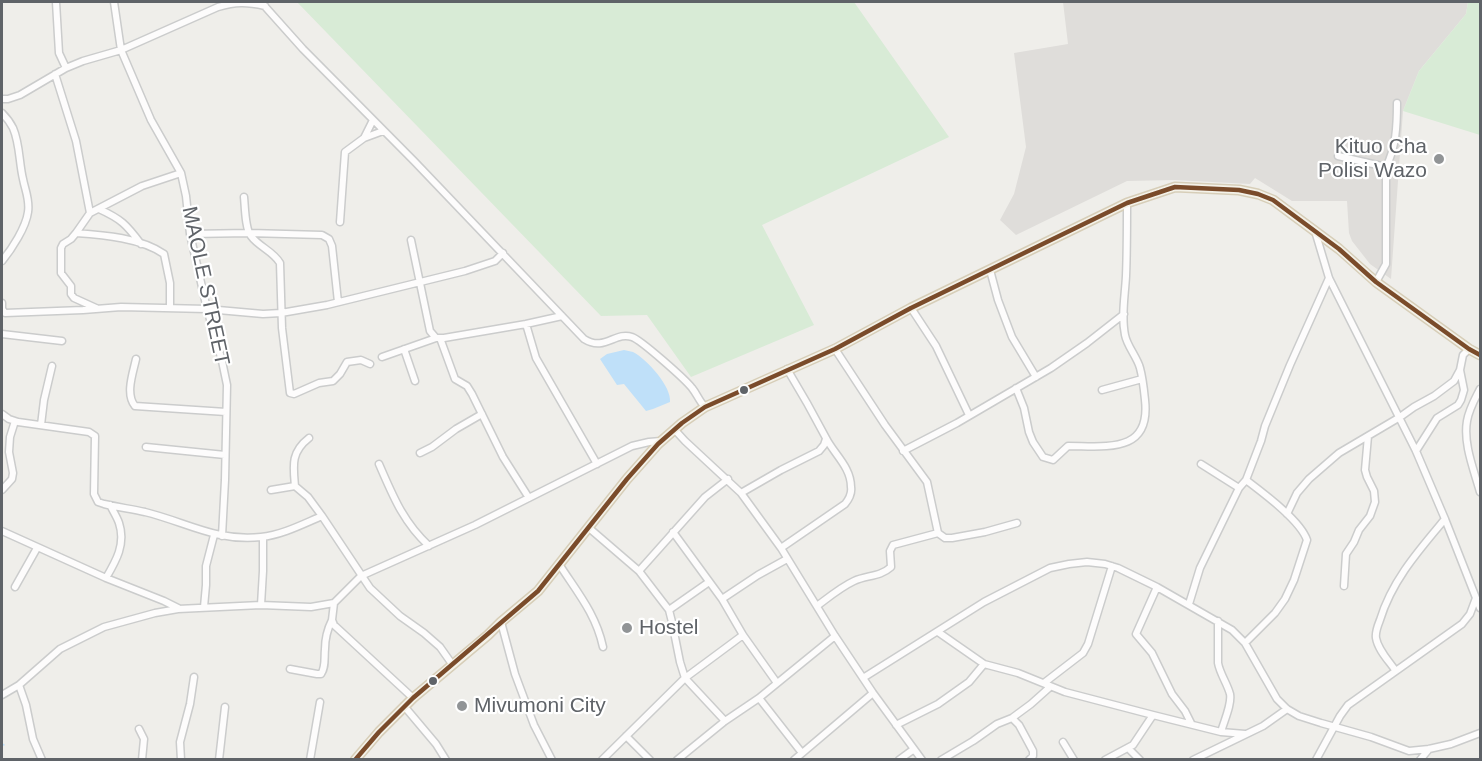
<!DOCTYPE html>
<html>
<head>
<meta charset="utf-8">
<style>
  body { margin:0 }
  #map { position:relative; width:1482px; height:761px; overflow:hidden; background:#efeeea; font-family:Arial,sans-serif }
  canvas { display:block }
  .frame { position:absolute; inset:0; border:3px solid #5f6368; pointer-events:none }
</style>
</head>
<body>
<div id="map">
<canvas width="1482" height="761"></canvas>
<div class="frame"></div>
</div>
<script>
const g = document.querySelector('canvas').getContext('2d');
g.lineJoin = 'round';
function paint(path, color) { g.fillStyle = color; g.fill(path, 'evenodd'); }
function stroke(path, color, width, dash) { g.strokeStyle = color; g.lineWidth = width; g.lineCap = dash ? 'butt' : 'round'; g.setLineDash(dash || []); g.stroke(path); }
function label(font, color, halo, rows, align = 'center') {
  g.font = font + ' Arial,sans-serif'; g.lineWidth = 4.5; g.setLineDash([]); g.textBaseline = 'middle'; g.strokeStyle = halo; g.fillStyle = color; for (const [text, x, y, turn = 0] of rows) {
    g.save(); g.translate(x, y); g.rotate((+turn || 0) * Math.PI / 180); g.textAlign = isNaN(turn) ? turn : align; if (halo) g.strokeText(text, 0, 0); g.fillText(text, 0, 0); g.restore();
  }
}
const industrial = new Path2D(`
  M 1063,2 L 1468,2 L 1466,14 L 1419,71 L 1403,111 L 1391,279 L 1370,264 L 1352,241 L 1349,233 L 1347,201 L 1292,201 L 1255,178 L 1250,184 L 1175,180 L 1127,181 L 1016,235 L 1000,220 L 1014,194 L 1026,147 L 1014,53 L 1068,44 Z`);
const green = new Path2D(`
  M 297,2 L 854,2 L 949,137 L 762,225 L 814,325 L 691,377 L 647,315 L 601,316 Z
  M 1468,2 L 1480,2 L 1480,135 L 1403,111 L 1419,71 L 1466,14 Z`);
const water = new Path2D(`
  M 624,350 C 627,351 630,351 633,352 C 647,359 672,387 670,402 L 653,409 L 646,411 L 624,384 L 617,385 L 600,359 L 607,354 Z`);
const stream = new Path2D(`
  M 2,744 L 4,745`);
const minor = new Path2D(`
  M 56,2 L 59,53 L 66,68
  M 114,2 L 121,50 L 151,120 L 181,173 L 186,196 L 190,234 L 207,309 L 222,361 L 227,385 L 225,480 L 222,536
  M 261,2 L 303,49 L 414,161 L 584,339 C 605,352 615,331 632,337 C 641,340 685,379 692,388 C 697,394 699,401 705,407
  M 55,74 L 76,141 L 90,213
  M 2,99 L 8,99 L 20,95 L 66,68 L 83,61 L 121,50 L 218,7 C 236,2 246,2 265,6
  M 2,113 C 6,117 10,122 13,128 C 20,144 19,163 23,179 C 25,190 30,200 28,212 C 26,227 12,249 2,261
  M 364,138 L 373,120
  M 1338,156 L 1386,167
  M 244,197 C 245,206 245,229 251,236 C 259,247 273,251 280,263 L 282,328 L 290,393 L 294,394 L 319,383 L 333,381 L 340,374 L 347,362 L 361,360 L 370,364
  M 99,209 C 121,219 126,224 141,244
  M 340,222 L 345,152 L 364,138 L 383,131
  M 1315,231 L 1329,278 L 1416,451 L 1445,519 L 1480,608
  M 76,233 L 71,239 L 63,244 L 61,248 L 61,273 L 71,286 L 71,294 L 74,298 L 96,308
  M 190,234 L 249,233 L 322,235 L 329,239 L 332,246 L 338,302
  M 411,240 L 430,331 L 436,338 L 444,338 L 526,324 L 562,316
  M 990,270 L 998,300 L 1012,337 L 1036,377
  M 1376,282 L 1386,264 L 1386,167 C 1396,148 1397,125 1397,103
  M 2,303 L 2,309 L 5,313 L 83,310 L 121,307 L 207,309 L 263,314 L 281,313 L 327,305 L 465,271 L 495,261 L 503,253
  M 170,308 L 170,283 L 164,254 C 141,238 104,235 76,233 L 90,213 L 142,186 L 181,173
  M 911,308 L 936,346 L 969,415
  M 526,324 L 536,358 L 597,464
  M 2,334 L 62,341
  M 440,338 L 455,379 L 467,386 L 472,394 L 503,457 L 529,498
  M 404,349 L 415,381
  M 835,349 L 885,425 L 927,482 L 938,533 L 945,538 L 952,538 L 985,532 L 1017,523
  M 382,357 L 436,338
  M 136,359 C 133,373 125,394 135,406 L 226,412
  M 1016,388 L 1024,408 L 1029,432 L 1033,442 L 1043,457 L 1053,460 L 1068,446 C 1106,446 1151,454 1145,400 C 1144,390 1143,379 1140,368 C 1137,357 1127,346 1125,335 C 1121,316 1125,296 1126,276 C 1127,252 1127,227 1127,203
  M 1480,389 C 1475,399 1469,409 1467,421 C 1463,444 1474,470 1480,492
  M 1102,390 L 1142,379
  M 2,414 L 9,419 L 18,422 L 89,432 L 95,436 L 94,494 L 98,502 L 104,504 C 117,507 131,509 145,512 C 186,522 217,542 261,537 C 282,535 303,524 322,516
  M 41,425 L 44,400 L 52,366
  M 674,429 L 685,441 L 741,493 L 781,548 L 835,636 L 873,693 L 922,760
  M 146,447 L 225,455
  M 903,451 L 957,423 L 1051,368 L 1087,343 L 1124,314
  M 1416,451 L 1437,418 L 1458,405 L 1461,400 L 1464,390 L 1460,370
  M 420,453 L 432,447 L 456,429 L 482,414
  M 379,464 C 393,496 403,522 429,546
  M 1201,464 L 1239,488
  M 295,486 C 293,465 291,452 309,438
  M 2,490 L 12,479 L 13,473 L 9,452 L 10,437 L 15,421
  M 271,490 L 295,486 L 308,497 L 322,516 L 370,588 L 400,616 L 424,633 L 440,647 L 452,664
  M 741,493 L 781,470 L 819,451 L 824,445 L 826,439
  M 1287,514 L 1297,493 L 1309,479 L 1339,453 L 1400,417 L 1414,407 L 1434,396 L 1454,381 L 1460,370 L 1463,355 L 1469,349
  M 589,528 L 639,571 L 662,601 L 669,610 L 672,622 L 680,662 L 685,678 L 725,721
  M 2,531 L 106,578 L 164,601 L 178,608
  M 673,532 L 722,599 L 743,635 L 777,683
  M 781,548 L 845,504 C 849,499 852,493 851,487 C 851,467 834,454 826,438 C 814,415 801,392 787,369
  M 559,564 C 577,592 596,614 603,647
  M 639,571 L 705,497 L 728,479
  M 106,578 C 116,561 126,544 119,523 C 117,517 113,511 110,505
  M 1344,586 L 1346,554 L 1354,542 L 1359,530 L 1370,516 L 1375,502 L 1374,491 L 1367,477 L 1365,470 L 1368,436
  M 15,587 L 37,548
  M 1157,587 L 1136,634 L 1152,653 L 1172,694 L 1185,711 L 1191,723
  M 722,599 L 758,575 L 787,559
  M 334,603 L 332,620 L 334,625 L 413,698
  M 1189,604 L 1200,568 L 1239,488 L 1246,480 L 1261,441 L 1265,426 L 1290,365 L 1329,278
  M 261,605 L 263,571 L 263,537
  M 817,606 C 829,597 841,587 854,581 C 867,575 880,577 891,567 L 890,551 L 893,545 L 938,533
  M 204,607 L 206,585 L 206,566 L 214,535
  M 669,610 L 709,582
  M 1218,621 L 1218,663 C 1220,674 1227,683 1230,694 C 1232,704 1224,721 1221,732
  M 501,622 L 515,674 L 534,725 L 552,760
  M 938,632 L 984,664 L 1018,673 L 1065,692 L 1153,715 L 1221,732 L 1245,734
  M 1245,643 L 1275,613 L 1285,599 L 1294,580 L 1307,540 C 1300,520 1263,493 1246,480
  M 290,669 L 317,674 L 321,674 C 326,667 324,658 325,649 C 325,639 327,630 332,620
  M 1395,670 C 1389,661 1378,650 1376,638 C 1375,632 1378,625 1380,620 C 1392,580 1420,549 1445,519
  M 863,678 L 984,602 L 1050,568 L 1069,564 L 1087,562 L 1105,564 L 1118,568 L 1157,587 L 1232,630 L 1245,643 L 1277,699 L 1287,709 L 1299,716 L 1321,723 L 1371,737 L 1409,751 L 1429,749 L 1451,744 L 1480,733
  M 1044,683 L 1083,653 L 1088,644 L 1112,566
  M 19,685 L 26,705 L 33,739 L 42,760
  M 2,695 L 19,685 L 60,649 L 104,627 L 155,613 L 178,609 L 261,605 L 311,607 L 334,603 L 361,576 L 475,525 L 632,446 L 649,442 L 661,441
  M 759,698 L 802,753
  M 404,706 L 436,744 L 446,760
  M 1012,718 L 1019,725 L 1033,751 L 1033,756 L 1029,760
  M 896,725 L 938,704 L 969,682 L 984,664
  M 139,729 L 144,739 L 142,760
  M 626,736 L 650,760
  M 1063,742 L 1074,760
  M 1128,748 L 1140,760
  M 181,760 L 180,742 L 190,704 L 194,677
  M 219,760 L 225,707
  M 310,760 L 320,702
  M 602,760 L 685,678 L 743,635
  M 677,760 L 725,721 L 759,698 L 835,636
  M 794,760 L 873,693
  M 899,760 L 914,749
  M 941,760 L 973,741 L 997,724 L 1012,718 L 1031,704 L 1050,687
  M 1105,760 L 1133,745 L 1153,715
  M 1193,760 L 1263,726 L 1287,709
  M 1316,760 L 1340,716 L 1348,705 L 1462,624 L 1470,614 L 1476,598
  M 1420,760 L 1429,749`);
const major = new Path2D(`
  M 355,760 L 379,732 L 413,698 L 488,635 L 501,622 L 538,591 L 627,479 L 658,444 L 682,423 L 705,407 L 835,349 L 911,308 L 1127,203 L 1175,187 L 1239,190 L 1258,194 L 1273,200 L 1339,249 L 1376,282 L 1469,349 L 1480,355`);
const bus1 = new Path2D(`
  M 355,760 L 379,732 L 413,698 L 538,591 L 627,479 L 658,444 L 682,423 L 705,407 L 835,349 L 911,308 L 1127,203 L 1175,187 L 1239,190 L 1258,194 L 1273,200 L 1339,249 L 1376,282 L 1469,349 L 1480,355`);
const markers = [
  [1439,159,6,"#919496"],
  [744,390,5,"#5f6368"],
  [627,628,6,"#919496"],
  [433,681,5,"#5f6368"],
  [462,706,6,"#919496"]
];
const poiNames = [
  ["Kituo Cha",1427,147,"right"],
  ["Polisi Wazo",1427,171,"right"],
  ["Hostel",639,628],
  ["Mivumoni City",474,706]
];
const streetNames = [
  ["MAOLE STREET",205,286,78]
];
paint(industrial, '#dfddda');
paint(green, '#d8ebd6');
paint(water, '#bfe0f9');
stroke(stream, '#bfe0f9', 1.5);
stroke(minor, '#cbcccc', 9);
stroke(major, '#d7ceb8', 11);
stroke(minor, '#fdfcfc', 6);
stroke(major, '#f4f2e9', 8);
stroke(bus1, '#7a4b2a', 4.5);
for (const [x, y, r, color] of markers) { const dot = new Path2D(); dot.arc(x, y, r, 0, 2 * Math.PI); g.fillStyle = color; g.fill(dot); stroke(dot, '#fff', 2); }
label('21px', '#5f6368', '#fff', poiNames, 'left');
label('21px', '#5f6368', '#fff', streetNames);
</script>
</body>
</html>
